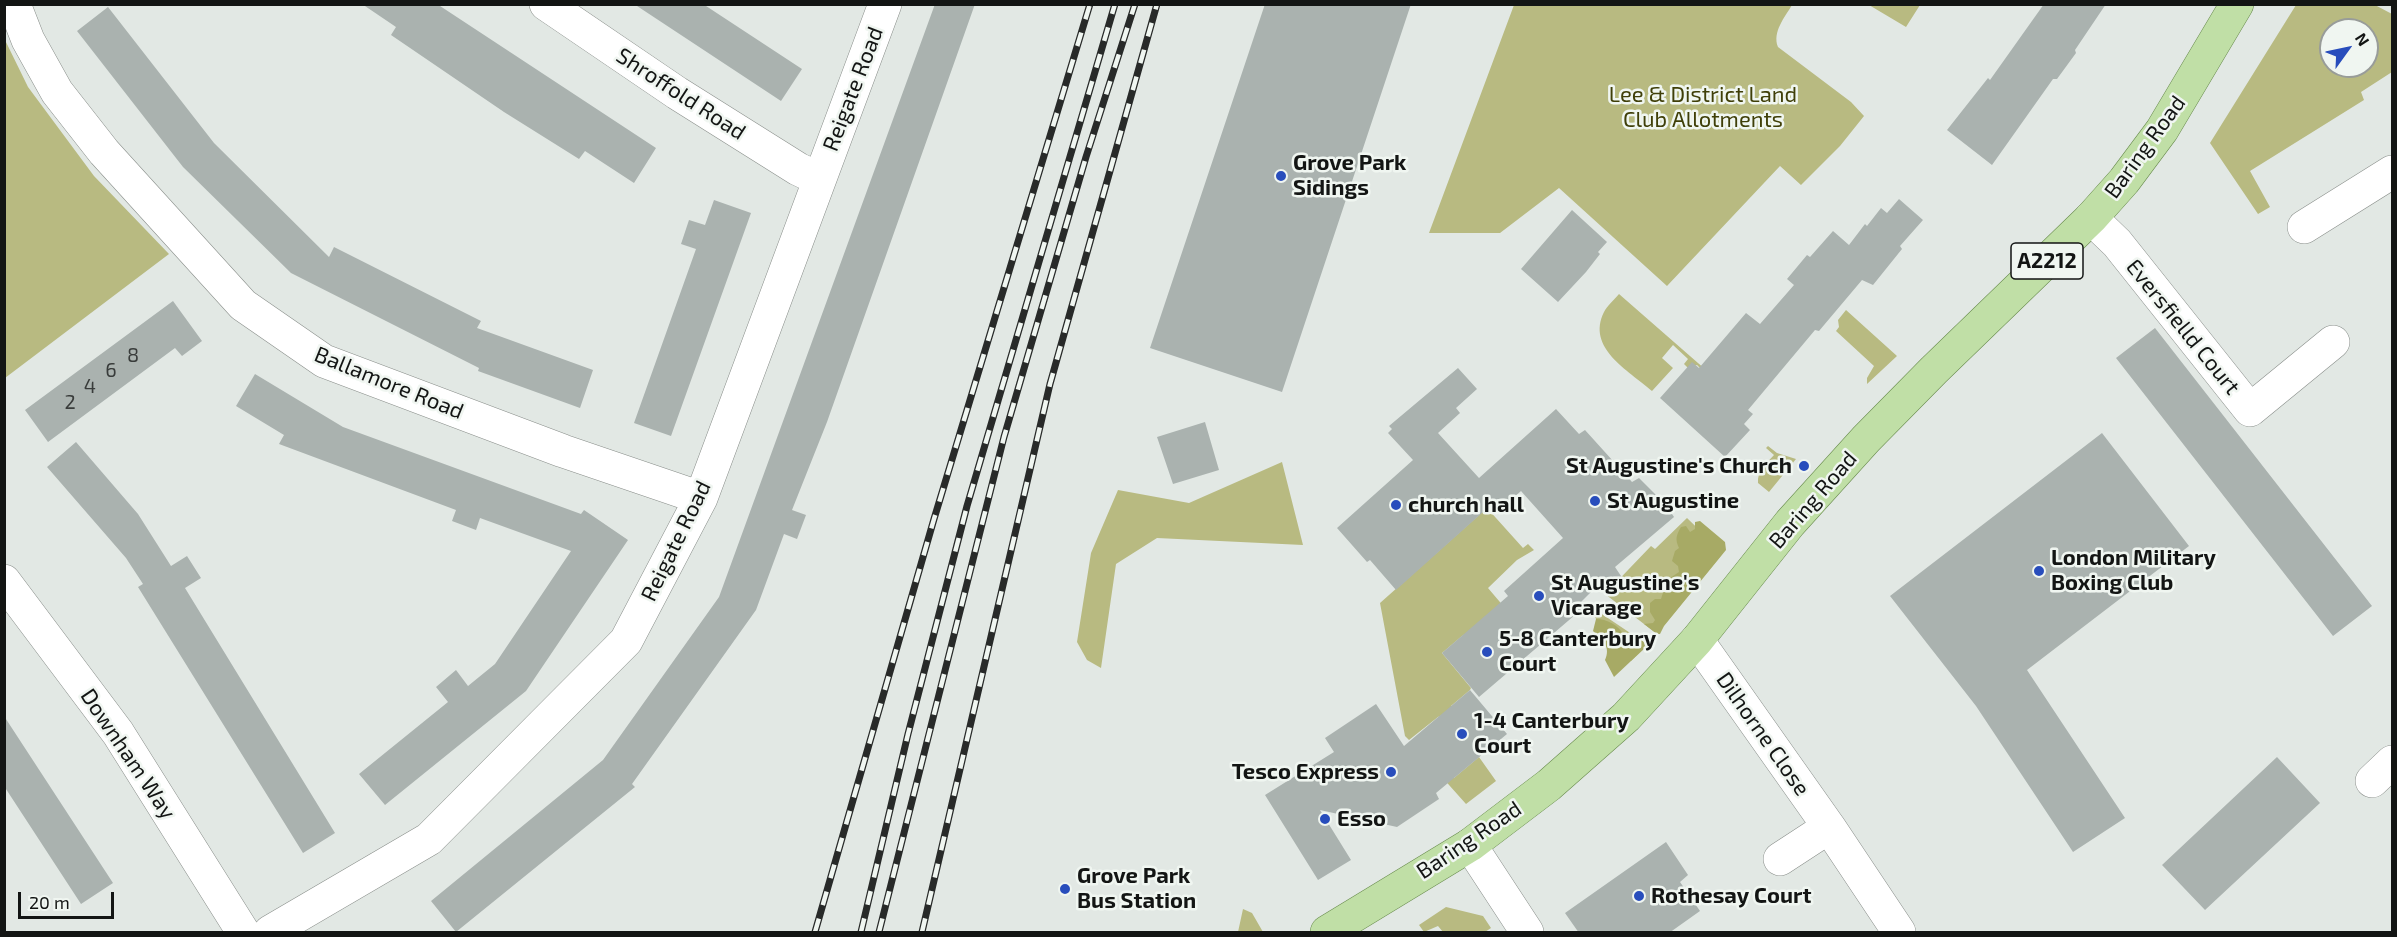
<!DOCTYPE html>
<html>
<head>
<meta charset="utf-8">
<style>
  body { margin:0 }
  #map { position:relative; width:2397px; height:937px; overflow:hidden; background:#e2e8e4; font-family:"Exo 2",sans-serif }
  canvas { display:block }
  .frame { position:absolute; inset:0; border:6px solid #131514; pointer-events:none }
  .north { position:absolute; left:2319px; top:18px; width:60px; height:60px; box-sizing:border-box; background:#f0f6f1; border:2px solid #989c99; border-radius:50%; rotate:57deg; font-size:16px; font-weight:700; line-height:24px; text-align:center; color:#131514 }
  .north::after { content:''; display:block; margin:auto; width:21px; height:27px; background:#284dbc; clip-path:polygon(50% 0,100% 100%,50% 72%,0 100%) }
  .scale { position:absolute; left:18px; top:892px; width:96px; height:27px; box-sizing:border-box; border:3px solid #131514; border-top:0; padding-left:8px; font-size:18px; line-height:21px; white-space:nowrap; color:#131514; -webkit-text-stroke:4px #f0f6f1; paint-order:stroke }
</style>
</head>
<body>
<div id="map">
<canvas width="2397" height="937"></canvas>
<div class="frame"></div>
<div class="north">N</div>
<div class="scale">20 m</div>
</div>
<script>
const g = document.querySelector('canvas').getContext('2d');
g.lineJoin = 'round';
function paint(path, color) { g.fillStyle = color; g.fill(path, 'evenodd'); }
function stroke(path, color, width, dash) { g.strokeStyle = color; g.lineWidth = width; g.lineCap = dash ? 'butt' : 'round'; g.setLineDash(dash || []); g.stroke(path); }
function label(font, color, halo, rows, align = 'center') {
  g.font = font + ' "Exo 2",sans-serif'; g.lineWidth = 5; g.setLineDash([]); g.textBaseline = 'middle'; g.strokeStyle = halo; g.fillStyle = color; for (const [text, x, y, turn = 0] of rows) {
    g.save(); g.translate(x, y); g.rotate((+turn || 0) * Math.PI / 180); g.textAlign = isNaN(turn) ? turn : align; if (halo) g.strokeText(text, 0, 0); g.fillText(text, 0, 0); g.restore();
  }
}
const green = new Path2D(`
  M 1514,5 L 1792,5 C 1785,17 1772,32 1778,47 L 1851,102 L 1864,116 L 1840,146 L 1801,185 L 1780,166 L 1667,286 L 1559,188 L 1500,233 L 1429,233 Z
  M 1869,5 L 1920,5 L 1906,27 Z
  M 2296,5 L 2375,5 L 2392,14 L 2392,72 L 2361,92 L 2364,100 L 2250,171 L 2270,207 L 2258,214 L 2210,143 ZM 2331,30 L 2367,30 L 2367,66 L 2331,66 Z
  M 5,40 L 28,87 L 94,176 L 169,254 L 5,378 Z
  M 1619,294 L 1706,370 L 1704,372 L 1697,365 L 1688,368 L 1684,364 L 1688,359 L 1673,345 L 1662,358 L 1673,368 L 1652,391 C 1628,370 1586,348 1604,312 C 1607,306 1614,300 1619,294 Z
  M 1846,310 L 1897,356 L 1867,384 L 1867,378 L 1874,366 L 1836,331 L 1839,327 L 1838,320 Z
  M 1768,446 L 1777,453 L 1796,459 L 1769,492 L 1758,483 C 1757,471 1766,464 1774,455 L 1766,448 Z
  M 1282,462 L 1303,545 L 1157,538 L 1116,564 L 1101,668 L 1087,660 L 1077,642 L 1091,553 L 1118,490 L 1189,503 Z
  M 1487,508 L 1523,548 L 1528,544 L 1534,550 L 1517,560 L 1488,588 L 1505,608 L 1462,636 L 1442,653 L 1471,688 L 1470,690 L 1451,706 L 1454,710 L 1438,717 L 1409,740 L 1405,736 L 1380,603 Z
  M 1687,518 L 1723,553 L 1657,634 L 1605,594 L 1651,546 L 1655,549 Z
  M 1587,604 L 1648,645 L 1631,661 L 1588,609 L 1584,612 L 1582,609 Z
  M 1479,757 L 1496,781 L 1466,804 L 1441,776 L 1454,778 Z
  M 1446,907 L 1483,916 L 1491,928 L 1485,932 L 1443,932 L 1438,926 L 1424,932 L 1419,925 Z
  M 1243,909 L 1252,913 L 1263,932 L 1238,932 Z`);
const forest = new Path2D(`
  M 1700,521 L 1725,542 L 1726,550 L 1664,626 L 1660,634 L 1657,634 L 1644,624 L 1653,623 L 1655,620 L 1650,612 L 1650,603 L 1655,599 L 1661,599 L 1667,580 L 1679,572 L 1678,566 L 1672,561 L 1675,551 L 1679,548 C 1675,539 1676,536 1681,527 L 1686,526 L 1690,532 L 1695,529 L 1695,522 Z
  M 1596,619 C 1607,619 1618,625 1624,635 L 1633,634 L 1648,645 L 1614,677 L 1605,660 C 1611,647 1603,640 1593,631 Z`);
const building = new Path2D(`
  M 362,4 L 437,4 L 656,148 L 634,183 L 585,151 L 579,159 L 504,112 L 391,35 L 396,27 Z
  M 634,4 L 703,4 L 802,69 L 781,101 Z
  M 935,4 L 975,4 L 827,422 L 792,510 L 806,515 L 797,539 L 784,534 L 756,610 L 632,784 L 635,787 L 456,932 L 431,901 L 603,760 L 719,597 Z
  M 1265,4 L 1411,4 L 1282,392 L 1150,348 Z
  M 2044,4 L 2106,4 L 2075,50 L 2076,53 L 2057,79 L 2053,79 L 1992,165 L 1947,130 L 1988,78 L 1990,80 Z
  M 108,7 L 214,143 L 329,257 L 334,247 L 481,321 L 477,328 L 593,370 L 580,408 L 478,371 L 479,368 L 291,273 L 183,167 L 77,31 Z
  M 1899,199 L 1923,220 L 1900,246 L 1902,249 L 1873,285 L 1862,280 L 1819,331 L 1815,330 L 1748,410 L 1753,414 L 1744,424 L 1750,430 L 1725,457 L 1660,398 L 1692,362 L 1699,368 L 1746,313 L 1760,324 L 1794,285 L 1787,279 L 1807,255 L 1810,257 L 1833,231 L 1849,245 L 1865,224 L 1867,226 L 1881,208 L 1887,213 Z
  M 714,200 L 751,213 L 671,436 L 634,423 L 696,249 L 681,244 L 689,220 L 705,225 Z
  M 1572,210 L 1607,242 L 1598,252 L 1600,254 L 1586,272 L 1558,302 L 1521,269 Z
  M 173,301 L 202,341 L 182,356 L 175,348 L 48,442 L 25,410 Z
  M 2155,328 L 2372,606 L 2333,636 L 2116,358 Z
  M 1458,368 L 1477,389 L 1456,408 L 1460,413 L 1438,433 L 1479,478 L 1556,409 L 1579,434 L 1585,430 L 1632,482 L 1639,478 L 1666,505 L 1674,517 L 1615,567 L 1623,579 L 1604,579 L 1578,605 L 1582,609 L 1479,697 L 1442,653 L 1508,596 L 1504,591 L 1563,538 L 1521,491 L 1499,511 L 1492,504 L 1396,590 L 1370,560 L 1367,562 L 1337,528 L 1413,460 L 1388,433 L 1392,429 L 1389,426 Z
  M 255,374 L 343,427 L 581,514 L 584,510 L 628,540 L 526,691 L 385,805 L 359,774 L 448,702 L 436,687 L 456,670 L 468,686 L 495,664 L 571,551 L 480,518 L 476,530 L 452,521 L 456,510 L 279,444 L 284,435 L 236,406 Z
  M 1205,422 L 1219,470 L 1173,484 L 1157,437 Z
  M 2102,433 L 2189,546 L 2027,670 L 2125,818 L 2073,852 L 1976,706 L 1890,596 Z
  M 76,442 L 138,514 L 171,566 L 187,556 L 201,578 L 185,588 L 335,833 L 303,853 L 138,587 L 143,584 L 126,558 L 47,467 Z
  M 1470,690 L 1507,734 L 1436,793 L 1439,799 L 1397,827 L 1320,810 L 1351,860 L 1318,880 L 1265,795 L 1334,752 L 1325,738 L 1376,704 L 1404,746 Z
  M 4,716 L 113,883 L 81,904 L 4,786 Z
  M 2277,757 L 2320,803 L 2205,910 L 2162,865 Z
  M 1666,842 L 1688,875 L 1680,882 L 1700,911 L 1669,933 L 1579,933 L 1565,913 Z`);
const minor = new Path2D(`
  M 14,4 L 28,40 L 57,92 L 104,152 L 243,305 L 324,361 L 563,451 L 701,498
  M 546,4 L 677,93 L 798,169 L 819,179
  M 2091,218 L 2117,243 L 2250,410 L 2333,342
  M 2304,227 L 2392,172
  M 4,581 L 118,733 L 243,932
  M 1697,640 L 1829,827 L 1899,932
  M 2372,781 L 2392,762
  M 1470,845 L 1527,932
  M 1780,859 L 1829,827
  M 270,932 L 429,839 L 626,641 L 701,498 L 885,4`);
const major = new Path2D(`
  M 1327,932 L 1470,845 L 1549,785 L 1626,717 L 1697,640 L 1790,523 L 1866,439 L 1934,370 L 2091,218 L 2124,181 L 2162,130 L 2237,4`);
const rail = new Path2D(`
  M 815,932 L 934,519 L 1090,4
  M 861,932 L 908,734 L 967,506 L 1115,4
  M 879,932 L 1004,437 L 1086,157 L 1135,4
  M 922,932 L 1050,384 L 1157,4`);
const markers = [
  [1281,176,6,"#284dbc"],
  [1804,466,6,"#284dbc"],
  [1595,501,6,"#284dbc"],
  [1396,505,6,"#284dbc"],
  [2039,571,6,"#284dbc"],
  [1539,596,6,"#284dbc"],
  [1487,652,6,"#284dbc"],
  [1462,734,6,"#284dbc"],
  [1391,772,6,"#284dbc"],
  [1325,819,6,"#284dbc"],
  [1065,889,6,"#284dbc"],
  [1639,896,6,"#284dbc"]
];
const numberNames = [
  ["8",133,355],
  ["6",111,370],
  ["4",90,386],
  ["2",70,402]
];
const shields = [
  [2047,261,72]
];
const shieldNames = [
  ["A2212",2047,261]
];
const streetNames = [
  ["Reigate Road",853,89,-69],
  ["Shroffold Road",681,94,33],
  ["Baring Road",2145,147,-54],
  ["Eversfielld Court",2183,327,51],
  ["Ballamore Road",389,383,22],
  ["Baring Road",1813,500,-49],
  ["Reigate Road",676,541,-64],
  ["Dilhorne Close",1763,734,55],
  ["Downham Way",128,754,56],
  ["Baring Road",1469,840,-34]
];
const parkNames = [
  ["Lee & District Land",1703,95],
  ["Club Allotments",1703,120]
];
const poiNames = [
  ["Grove Park",1293,163],
  ["Sidings",1293,188],
  ["St Augustine's Church",1792,466,"right"],
  ["St Augustine",1607,501],
  ["church hall",1408,505],
  ["London Military",2051,558],
  ["Boxing Club",2051,583],
  ["St Augustine's",1551,583],
  ["Vicarage",1551,608],
  ["5-8 Canterbury",1499,639],
  ["Court",1499,664],
  ["1-4 Canterbury",1474,721],
  ["Court",1474,746],
  ["Tesco Express",1379,772,"right"],
  ["Esso",1337,819],
  ["Grove Park",1077,876],
  ["Bus Station",1077,901],
  ["Rothesay Court",1651,896]
];
paint(green, '#b8ba81');
paint(forest, '#a7aa65');
paint(building, '#aab2af');
stroke(minor, '#898e8a', 34);
stroke(major, '#688b4d', 34);
stroke(minor, '#fff', 33);
stroke(major, '#c0dfa6', 33);
stroke(rail, '#282a29', 7);
stroke(rail, '#f0f6f1', 4.5, [14]);
for (const [x, y, r, color] of markers) { const dot = new Path2D(); dot.arc(x, y, r, 0, 2 * Math.PI); g.fillStyle = color; g.fill(dot); stroke(dot, '#f0f6f1', 2); }
label('20px', '#393c3b', null, numberNames);
for (const [x, y, w] of shields) { const box = new Path2D(); box.roundRect(x - w / 2, y - 18, w, 36, 4.5); g.fillStyle = '#f0f6f1'; g.fill(box); stroke(box, '#131514', 1.5); }
label('bold 21px', '#131514', null, shieldNames);
label('22px', '#131514', '#f0f6f1', streetNames);
label('22px', '#3f3f08', '#f0f6f1', parkNames);
label('bold 22px', '#131514', '#f0f6f1', poiNames, 'left');
</script>
</body>
</html>
